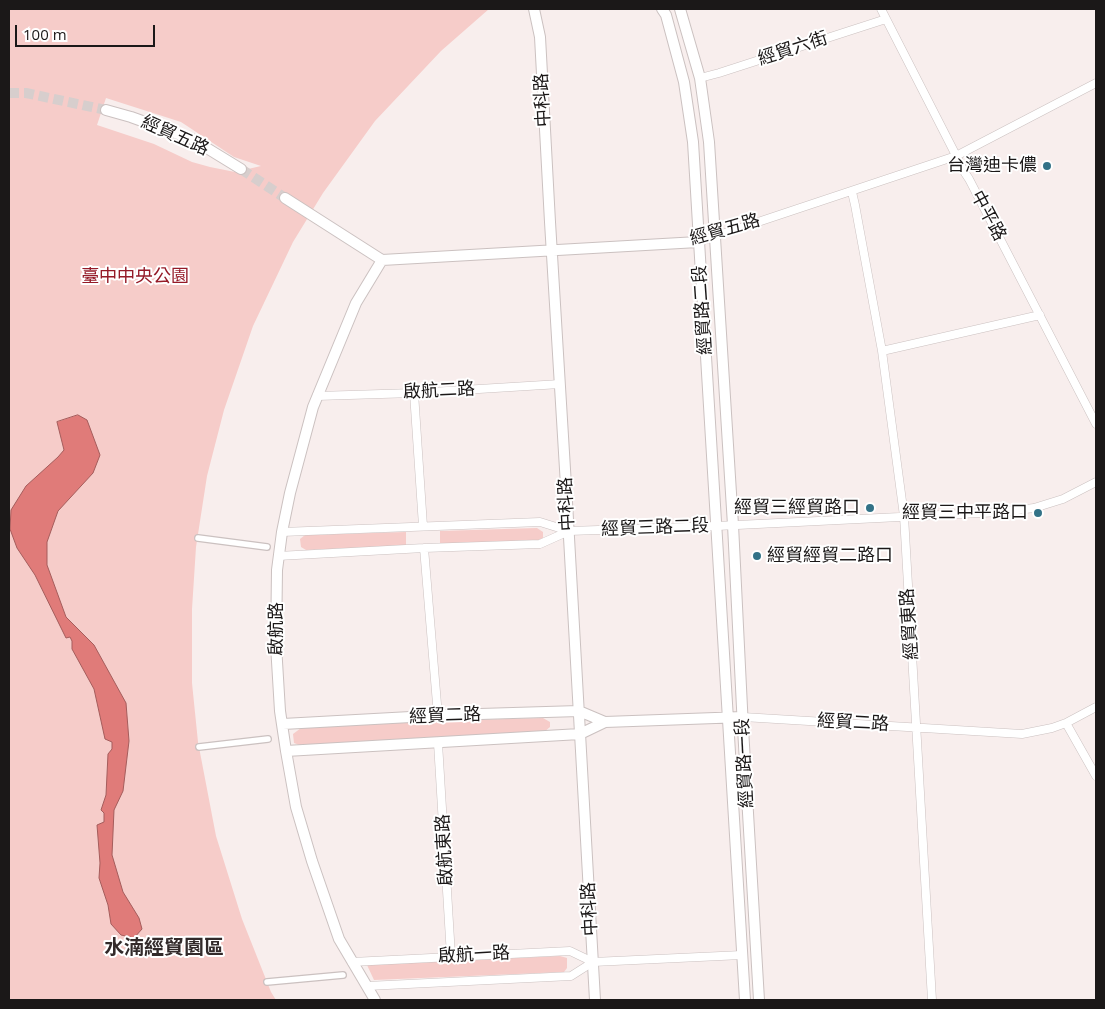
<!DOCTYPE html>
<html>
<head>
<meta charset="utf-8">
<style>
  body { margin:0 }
  #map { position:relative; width:1105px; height:1009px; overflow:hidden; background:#f8eeed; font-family:"Open Sans",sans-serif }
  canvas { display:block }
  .frame { position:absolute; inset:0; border:10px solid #1b1818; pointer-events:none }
  .scale { position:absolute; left:15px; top:25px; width:140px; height:22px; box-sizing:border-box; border:2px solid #1b1818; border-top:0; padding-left:6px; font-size:15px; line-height:18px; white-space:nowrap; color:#1b1818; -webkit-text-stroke:4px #fff; paint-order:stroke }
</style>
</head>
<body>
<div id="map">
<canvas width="1105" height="1009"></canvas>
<div class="frame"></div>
<div class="scale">100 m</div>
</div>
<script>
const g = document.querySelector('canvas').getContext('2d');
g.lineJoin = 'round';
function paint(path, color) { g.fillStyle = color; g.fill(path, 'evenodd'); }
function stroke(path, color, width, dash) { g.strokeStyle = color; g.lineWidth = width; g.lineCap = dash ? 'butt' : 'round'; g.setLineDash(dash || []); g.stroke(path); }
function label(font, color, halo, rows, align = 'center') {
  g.font = font + ' "Open Sans","Noto Sans TC",sans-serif'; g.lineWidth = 4; g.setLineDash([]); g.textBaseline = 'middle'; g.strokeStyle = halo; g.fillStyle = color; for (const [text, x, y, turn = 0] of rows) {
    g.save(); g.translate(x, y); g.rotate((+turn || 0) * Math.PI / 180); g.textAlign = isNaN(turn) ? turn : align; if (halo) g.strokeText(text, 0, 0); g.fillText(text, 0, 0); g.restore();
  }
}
const green = new Path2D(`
  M 9,9 L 489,9 L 441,51 L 375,121 L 323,193 L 293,242 L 253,326 L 224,410 L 207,476 L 196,547 L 192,609 L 192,683 L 198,742 L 216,836 L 242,919 L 271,992 L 276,1000 L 9,1000 ZM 106,98 L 181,122 L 234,157 L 261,166 L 235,172 L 210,167 L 192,162 L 154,144 L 97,125 Z
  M 537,528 L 543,532 L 543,538 L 539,540 L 440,544 L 440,531 Z
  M 406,532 L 406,546 L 306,550 L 301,547 L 300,539 L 305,535 Z
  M 543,718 L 550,722 L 550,727 L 544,732 L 302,746 L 294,743 L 293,734 L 301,728 L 434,721 Z
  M 560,956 L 567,958 L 567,968 L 564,972 L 374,980 L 367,965 Z`);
const water = new Path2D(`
  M 78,415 L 87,420 L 100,455 L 93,473 L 58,511 L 47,542 L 47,565 L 66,617 L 94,645 L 126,703 L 129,741 L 123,791 L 114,810 L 112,855 L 123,892 L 139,918 L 142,929 L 134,938 L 121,935 L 111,924 L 108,905 L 99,878 L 100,863 L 97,825 L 104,822 L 104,813 L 101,810 L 106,795 L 108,754 L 112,749 L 112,742 L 105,739 L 94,689 L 72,649 L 72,641 L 70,637 L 66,638 L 35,575 L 17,548 L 10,529 L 11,510 L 26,486 L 58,457 L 64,450 L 57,422 Z`);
const tertiaryTunnel = new Path2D(`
  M 9,93 L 26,93 L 106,110
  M 241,169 L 285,198`);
const pedestrian = new Path2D(`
  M 198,538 L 267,547
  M 199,747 L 268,739
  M 267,982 L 343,975`);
const minor = new Path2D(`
  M 881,9 L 965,173 L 969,179 L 1096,424
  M 700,78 L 719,73 L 886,19
  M 852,192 L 855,205 L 882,351 L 904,516 L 932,1000
  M 698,242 L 956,156 L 1096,83
  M 882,351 L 1040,315
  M 414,393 L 423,526
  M 317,396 L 414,393 L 560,384
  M 282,532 L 540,522 L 569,531 L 717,526 L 1001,512 L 1034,508 L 1063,499 L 1096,482
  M 424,548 L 438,716
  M 278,556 L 424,548 L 540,544 L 569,531
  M 743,717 L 1022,734 L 1052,728 L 1066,723 L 1096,707
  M 1066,723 L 1096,776
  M 438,743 L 451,956
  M 352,962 L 570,951 L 593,962 L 742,955
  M 367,986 L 571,976 L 593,962`);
const tertiary = new Path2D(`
  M 534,9 L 540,37 L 550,222 L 567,502 L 595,1000
  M 662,9 L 666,15 L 684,82 L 693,142 L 745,1000
  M 680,9 L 700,78 L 709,142 L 733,525 L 743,728 L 759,1000
  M 106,110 L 131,117 L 192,139 L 241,169
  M 285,198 L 382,260 L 698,242
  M 283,724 L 447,715 L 579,711 L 605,722
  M 286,751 L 580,734 L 605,722 L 743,717
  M 375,1000 L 339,939 L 312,861 L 296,807 L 286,751 L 280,711 L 276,645 L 277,570 L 282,532 L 290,493 L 313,407 L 356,303 L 382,260`);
const markers = [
  [1047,166,5,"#337287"],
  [870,508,5,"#337287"],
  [1038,513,5,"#337287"],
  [757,556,5,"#337287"]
];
const streetNames = [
  ["經貿六街",793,49,-18],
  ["中科路",543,100,-93],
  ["經貿五路",175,136,24],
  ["中平路",988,216,62],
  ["經貿五路",725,230,-16],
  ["經貿路二段",703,310,-94],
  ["啟航二路",439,391,-3],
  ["中科路",567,504,-93],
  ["經貿三路二段",655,528,-2],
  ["經貿東路",910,624,-94],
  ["啟航路",277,629,-90],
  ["經貿二路",445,716,-2],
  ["經貿二路",853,723,3],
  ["經貿路一段",745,763,-93],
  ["啟航東路",445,850,-93],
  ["中科路",590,909,-93],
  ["啟航一路",474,955,-3]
];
const poiNames = [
  ["台灣迪卡儂",1037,166],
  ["經貿三經貿路口",860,508],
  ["經貿三中平路口",1028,513],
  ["經貿經貿二路口",767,556,"left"]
];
const parkNames = [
  ["臺中中央公園",135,277]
];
const quarterNames = [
  ["水湳經貿園區",164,948]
];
paint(green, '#f6ccc9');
paint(water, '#e07b79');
stroke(water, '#a55d5c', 1);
stroke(tertiaryTunnel, '#d7cecd', 10, [10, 5]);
stroke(pedestrian, '#cbc1c0', 8);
stroke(minor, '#cbc1c0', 9);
stroke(tertiary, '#cbc1c0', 12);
stroke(pedestrian, '#fff', 5.5);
stroke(minor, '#fff', 8);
stroke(tertiary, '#fff', 10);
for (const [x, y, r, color] of markers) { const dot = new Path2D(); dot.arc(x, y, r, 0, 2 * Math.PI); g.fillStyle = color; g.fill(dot); stroke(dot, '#fff', 2); }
label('18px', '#1b1818', '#fff', streetNames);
label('18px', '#1b1818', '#fff', poiNames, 'right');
label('18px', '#951b28', '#fff', parkNames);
label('bold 20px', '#322a2a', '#fff', quarterNames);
</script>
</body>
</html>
